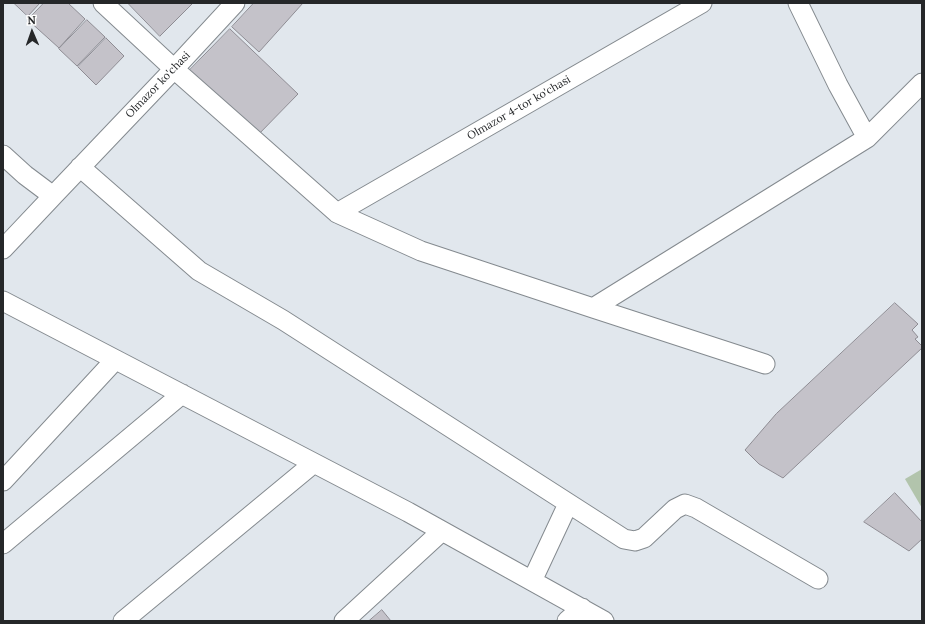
<!DOCTYPE html>
<html>
<head>
<meta charset="utf-8">
<style>
  body { margin:0 }
  #map { position:relative; width:925px; height:624px; overflow:hidden; background:#e1e7ed; font-family:Lora,serif }
  canvas { display:block }
  .frame { position:absolute; inset:0; border:4px solid #252729; pointer-events:none }
  .north { position:absolute; left:12px; top:12px; width:40px; height:40px; -webkit-text-stroke:3px #fff; paint-order:stroke; rotate:358deg; font-size:11px; font-weight:700; line-height:16px; text-align:center; color:#252729 }
  .north::after { content:''; display:block; margin:auto; width:14px; height:18px; background:#252729; clip-path:polygon(50% 0,100% 100%,50% 72%,0 100%) }
</style>
</head>
<body>
<div id="map">
<canvas width="925" height="624"></canvas>
<div class="frame"></div>
<div class="north">N</div>
</div>
<script>
const g = document.querySelector('canvas').getContext('2d');
g.lineJoin = 'round';
function paint(path, color) { g.fillStyle = color; g.fill(path, 'evenodd'); }
function stroke(path, color, width, dash) { g.strokeStyle = color; g.lineWidth = width; g.lineCap = dash ? 'butt' : 'round'; g.setLineDash(dash || []); g.stroke(path); }
function label(font, color, halo, rows, align = 'center') {
  g.font = font + ' Lora,serif'; g.lineWidth = 3.5; g.setLineDash([]); g.textBaseline = 'middle'; g.strokeStyle = halo; g.fillStyle = color; for (const [text, x, y, turn = 0] of rows) {
    g.save(); g.translate(x, y); g.rotate((+turn || 0) * Math.PI / 180); g.textAlign = isNaN(turn) ? turn : align; if (halo) g.strokeText(text, 0, 0); g.fillText(text, 0, 0); g.restore();
  }
}
const green = new Path2D(`
  M 922,469 L 922,508 L 905,479 Z`);
const building = new Path2D(`
  M 14,3 L 40,3 L 28,16 Z
  M 44,3 L 68,3 L 85,19 L 59,48 L 28,20 Z
  M 128,3 L 193,3 L 160,36 Z
  M 254,3 L 303,3 L 259,52 L 232,27 Z
  M 87,20 L 105,37 L 77,66 L 59,49 Z
  M 230,29 L 298,94 L 255,138 L 187,73 Z
  M 106,38 L 124,56 L 96,85 L 78,67 Z
  M 895,303 L 918,324 L 912,330 L 918,337 L 915,339 L 922,346 L 922,348 L 783,478 L 759,464 L 745,450 L 776,414 Z
  M 895,493 L 922,522 L 922,539 L 909,551 L 864,522 Z
  M 382,610 L 391,621 L 369,621 Z`);
const minor = new Path2D(`
  M 103,3 L 174,69 L 337,213 L 421,251 L 593,308 L 765,364
  M 798,3 L 838,85 L 867,138
  M 3,155 L 25,175 L 53,196 L 174,69 L 235,3
  M 80,167 L 199,271 L 283,320 L 624,539 L 635,541 L 644,538 L 675,509 L 685,504 L 696,508 L 818,579
  M 337,213 L 702,3
  M 3,249 L 53,196
  M 3,301 L 408,512 L 604,621
  M 593,308 L 867,138 L 922,83
  M 3,481 L 115,360
  M 3,544 L 182,394
  M 532,581 L 568,504
  M 123,621 L 314,463
  M 344,621 L 442,531
  M 567,621 L 582,608`);
const streetNames = [
  ["Olmazor ko'chasi",158,85,-46],
  ["Olmazor 4-tor ko'chasi",519,108,-30]
];
paint(green, '#b2c4ac');
paint(building, '#c4c2c9');
stroke(building, '#8e8c93', 1);
stroke(minor, '#848a8f', 21);
stroke(minor, '#fff', 19);
label('11px', '#252729', '#fff', streetNames);
</script>
</body>
</html>
